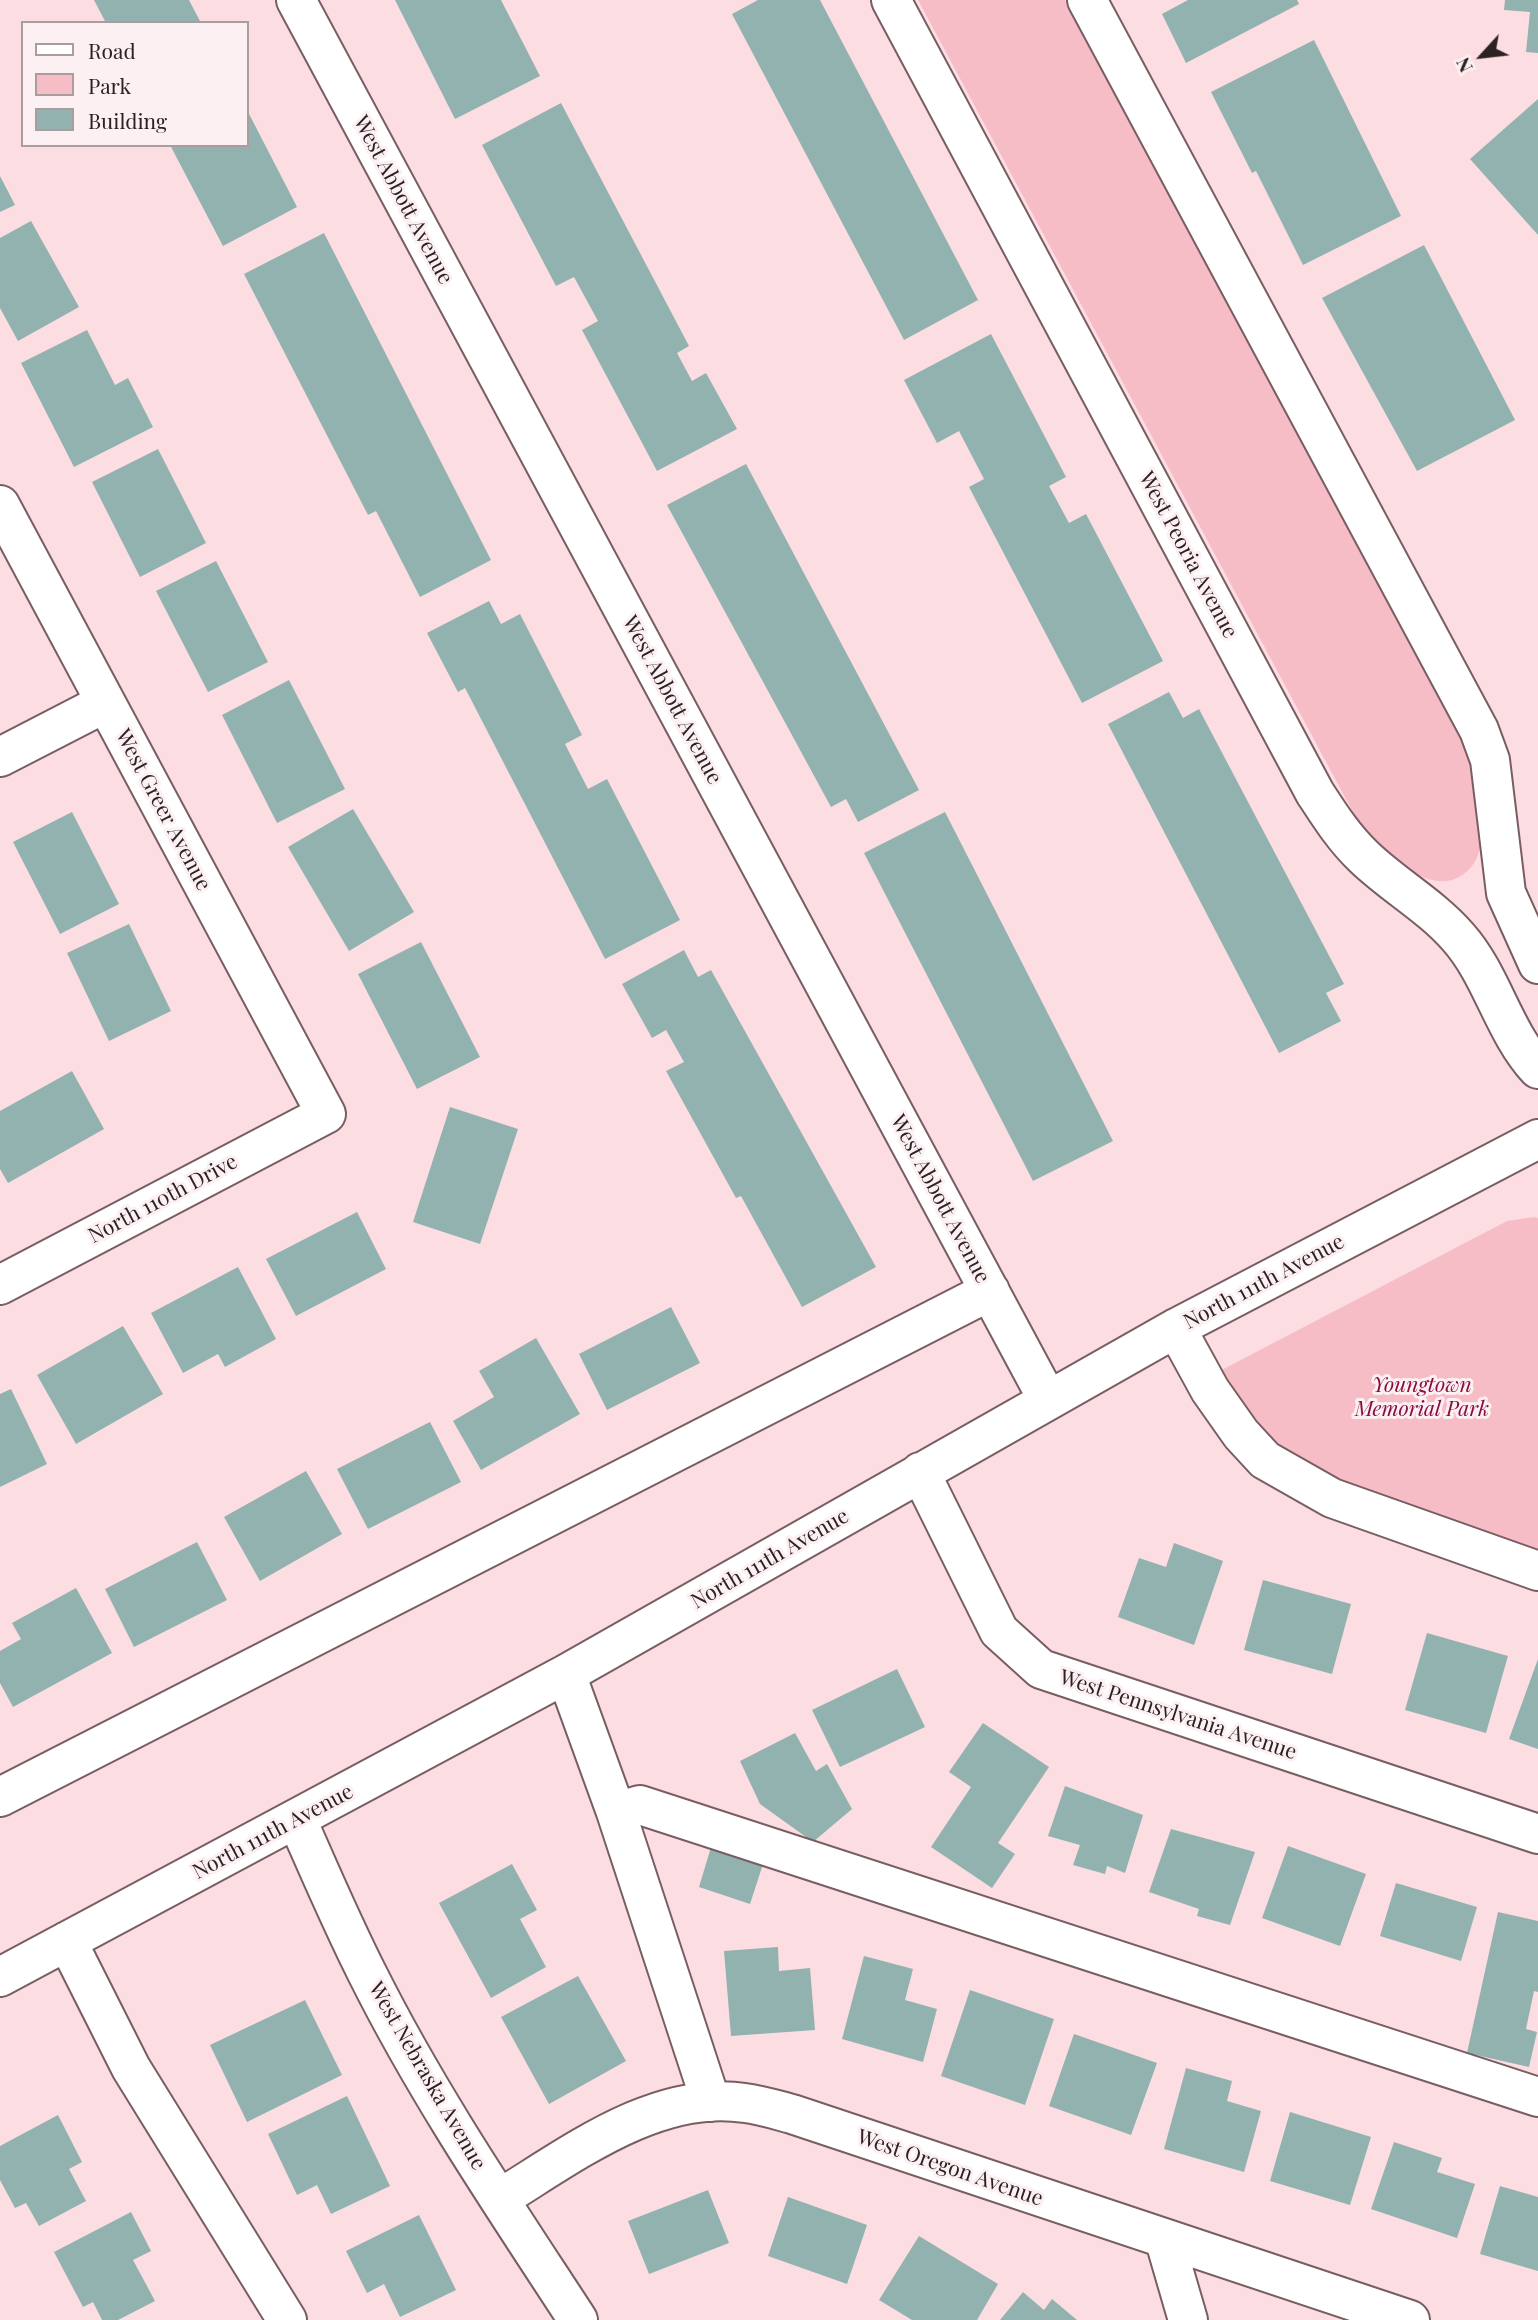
<!DOCTYPE html>
<html>
<head>
<meta charset="utf-8">
<style>
  body { margin:0 }
  #map { position:relative; width:1538px; height:2320px; overflow:hidden; background:#fcdde2; font-family:"Playfair Display",serif }
  canvas { display:block }
  .legend { position:absolute; left:21px; top:21px; width:228px; height:126px; box-sizing:border-box; background:#fcf0f2; border:2px solid #a99d9f; margin:0; padding:9px 12px; list-style:none; font-size:21px; color:#2c2123 }
  .legend li { display:flex; align-items:center; gap:14px; height:35px }
  .legend b { width:35px; border:2px solid #a99d9f }
  .north { position:absolute; left:1447px; top:21px; width:70px; height:70px; -webkit-text-stroke:5px #fcf0f2; paint-order:stroke; rotate:243deg; font-size:19px; font-weight:700; line-height:28px; text-align:center; color:#2c2123 }
  .north::after { content:''; display:block; margin:auto; width:24px; height:32px; background:#2c2123; clip-path:polygon(50% 0,100% 100%,50% 72%,0 100%) }
</style>
</head>
<body>
<div id="map">
<canvas width="1538" height="2320"></canvas>
<ul class="legend">
<li><b style="height:9px;background:#fff"></b>Road</li>
<li><b style="height:19px;background:#f7bdc7"></b>Park</li>
<li><b style="height:19px;background:#92b2af"></b>Building</li>
</ul>
<div class="north">N</div>
</div>
<script>
const g = document.querySelector('canvas').getContext('2d');
g.lineJoin = 'round';
function paint(path, color) { g.fillStyle = color; g.fill(path, 'evenodd'); }
function stroke(path, color, width, dash) { g.strokeStyle = color; g.lineWidth = width; g.lineCap = dash ? 'butt' : 'round'; g.setLineDash(dash || []); g.stroke(path); }
function label(font, color, halo, rows, align = 'center') {
  g.font = font + ' "Playfair Display",serif'; g.lineWidth = 6; g.setLineDash([]); g.textBaseline = 'middle'; g.strokeStyle = halo; g.fillStyle = color; for (const [text, x, y, turn = 0] of rows) {
    g.save(); g.translate(x, y); g.rotate((+turn || 0) * Math.PI / 180); g.textAlign = isNaN(turn) ? turn : align; if (halo) g.strokeText(text, 0, 0); g.fillText(text, 0, 0); g.restore();
  }
}
const green = new Path2D(`
  M 918,0 L 1065,0 L 1469,755 C 1476,782 1486,819 1480,847 C 1478,860 1471,870 1459,877 C 1423,897 1376,842 1355,816 Z
  M 1534,1217 L 1538,1218 L 1538,1561 L 1275,1454 L 1214,1374 L 1507,1221 Z`);
const building = new Path2D(`
  M 94,0 L 189,0 L 201,23 L 106,23 Z
  M 395,0 L 501,0 L 540,76 L 455,119 Z
  M 758,0 L 820,0 L 978,300 L 904,340 L 732,14 Z
  M 1188,0 L 1297,0 L 1299,4 L 1186,63 L 1162,14 Z
  M 1505,0 L 1538,0 L 1538,53 L 1526,52 L 1530,12 L 1504,10 Z
  M 1314,40 L 1401,216 L 1303,265 L 1256,171 L 1252,173 L 1211,92 Z
  M 1538,99 L 1538,235 L 1470,159 Z
  M 561,103 L 689,346 L 677,353 L 692,381 L 706,373 L 737,429 L 657,471 L 582,330 L 598,321 L 574,277 L 556,286 L 482,145 Z
  M 247,110 L 297,207 L 223,246 L 170,145 L 247,145 Z
  M 0,176 L 15,205 L 0,212 Z
  M 31,221 L 79,307 L 18,341 L 0,308 L 0,238 Z
  M 324,233 L 491,560 L 420,597 L 376,511 L 368,515 L 244,274 Z
  M 1424,245 L 1515,420 L 1417,471 L 1322,298 Z
  M 87,330 L 115,385 L 128,378 L 153,427 L 74,467 L 21,363 Z
  M 991,334 L 1066,477 L 1049,486 L 1069,523 L 1086,514 L 1163,661 L 1082,703 L 969,487 L 984,479 L 959,431 L 937,443 L 904,380 Z
  M 158,449 L 206,543 L 140,577 L 92,482 Z
  M 746,464 L 919,790 L 858,822 L 846,799 L 831,807 L 667,505 Z
  M 216,561 L 268,662 L 208,692 L 156,591 Z
  M 489,601 L 501,624 L 520,614 L 582,735 L 565,744 L 588,789 L 607,779 L 680,920 L 605,959 L 465,688 L 458,692 L 427,633 Z
  M 289,680 L 345,789 L 277,823 L 222,715 Z
  M 1169,692 L 1183,718 L 1199,709 L 1344,984 L 1326,993 L 1341,1021 L 1279,1053 L 1108,724 Z
  M 353,809 L 414,912 L 349,951 L 288,847 Z
  M 72,812 L 119,904 L 60,934 L 13,842 Z
  M 945,812 L 1113,1141 L 1033,1181 L 864,853 Z
  M 129,924 L 171,1011 L 109,1041 L 67,953 Z
  M 421,942 L 480,1057 L 417,1089 L 358,974 Z
  M 684,950 L 698,977 L 711,970 L 876,1267 L 802,1307 L 741,1196 L 736,1198 L 666,1071 L 684,1062 L 666,1030 L 652,1038 L 622,984 Z
  M 72,1071 L 104,1129 L 8,1183 L 0,1169 L 0,1111 Z
  M 450,1107 L 518,1129 L 480,1244 L 413,1222 Z
  M 357,1212 L 386,1269 L 296,1316 L 266,1259 Z
  M 238,1267 L 276,1339 L 225,1367 L 218,1354 L 183,1373 L 151,1313 Z
  M 671,1307 L 700,1363 L 607,1410 L 579,1354 Z
  M 123,1326 L 163,1394 L 76,1444 L 37,1375 Z
  M 536,1338 L 580,1414 L 481,1470 L 453,1421 L 494,1397 L 479,1371 Z
  M 11,1389 L 47,1464 L 0,1487 L 0,1394 Z
  M 430,1422 L 461,1482 L 368,1529 L 337,1469 Z
  M 306,1471 L 342,1534 L 260,1581 L 224,1517 Z
  M 197,1542 L 227,1600 L 134,1647 L 105,1589 Z
  M 1174,1543 L 1223,1561 L 1194,1645 L 1118,1617 L 1139,1558 L 1166,1567 Z
  M 1263,1580 L 1351,1604 L 1332,1674 L 1244,1650 Z
  M 76,1588 L 112,1653 L 13,1707 L 0,1683 L 0,1651 L 21,1639 L 12,1623 Z
  M 1427,1633 L 1508,1656 L 1486,1733 L 1405,1710 Z
  M 1538,1659 L 1538,1749 L 1509,1739 Z
  M 897,1669 L 925,1727 L 840,1767 L 812,1710 Z
  M 983,1723 L 1049,1767 L 998,1843 L 1015,1854 L 992,1888 L 931,1847 L 971,1787 L 949,1772 Z
  M 795,1733 L 816,1771 L 827,1764 L 852,1809 L 813,1842 L 760,1804 L 740,1761 Z
  M 1065,1786 L 1143,1815 L 1125,1873 L 1107,1866 L 1105,1874 L 1073,1865 L 1080,1845 L 1048,1836 Z
  M 1171,1829 L 1255,1852 L 1230,1925 L 1197,1916 L 1199,1909 L 1149,1892 Z
  M 712,1844 L 764,1861 L 750,1904 L 699,1887 Z
  M 1288,1846 L 1366,1874 L 1340,1946 L 1262,1918 Z
  M 512,1864 L 537,1910 L 520,1919 L 546,1967 L 491,1998 L 439,1903 Z
  M 1396,1883 L 1477,1907 L 1461,1961 L 1380,1936 Z
  M 1498,1912 L 1538,1921 L 1538,1992 L 1534,1991 L 1526,2029 L 1537,2032 L 1529,2067 L 1467,2053 Z
  M 778,1947 L 779,1971 L 810,1968 L 815,2030 L 731,2036 L 724,1951 Z
  M 864,1956 L 913,1969 L 905,2000 L 937,2009 L 923,2062 L 842,2039 Z
  M 578,1976 L 626,2061 L 549,2104 L 501,2017 Z
  M 970,1990 L 1054,2019 L 1025,2105 L 941,2076 Z
  M 305,2000 L 342,2075 L 247,2122 L 210,2045 Z
  M 1074,2034 L 1157,2063 L 1131,2135 L 1049,2106 Z
  M 1186,2068 L 1232,2081 L 1227,2101 L 1261,2111 L 1244,2172 L 1164,2149 Z
  M 347,2096 L 390,2186 L 331,2214 L 317,2185 L 297,2195 L 268,2134 Z
  M 1290,2112 L 1371,2137 L 1350,2205 L 1270,2181 Z
  M 58,2115 L 82,2162 L 69,2169 L 86,2201 L 39,2226 L 26,2203 L 15,2208 L 0,2180 L 0,2146 Z
  M 1394,2142 L 1442,2158 L 1437,2172 L 1475,2184 L 1457,2238 L 1371,2209 Z
  M 1500,2186 L 1538,2197 L 1538,2271 L 1480,2254 Z
  M 708,2190 L 729,2243 L 649,2274 L 628,2221 Z
  M 788,2197 L 867,2225 L 847,2284 L 768,2256 Z
  M 131,2212 L 151,2251 L 133,2260 L 155,2301 L 118,2320 L 102,2320 L 93,2302 L 83,2307 L 54,2252 Z
  M 419,2215 L 456,2290 L 400,2317 L 384,2284 L 367,2293 L 346,2251 Z
  M 919,2236 L 998,2284 L 977,2320 L 912,2320 L 879,2300 Z
  M 1023,2292 L 1044,2310 L 1052,2299 L 1077,2320 L 1000,2320 Z`);
const minor = new Path2D(`
  M 296,0 L 1048,1400
  M 891,0 L 1315,793 C 1330,816 1344,838 1364,857 C 1393,885 1431,906 1458,937 C 1492,975 1503,1031 1538,1069
  M 1087,0 L 1479,730 L 1490,760 L 1506,893 L 1538,964
  M 0,505 L 326,1114 L 0,1285
  M 0,757 L 105,703
  M 1176,1328 L 1210,1390 L 1241,1434 L 1265,1460 L 1332,1498 L 1538,1571
  M 920,1472 L 999,1631 L 1041,1669 L 1538,1834
  M 566,1674 L 616,1812 L 711,2102
  M 0,1797 L 990,1291
  M 616,1812 L 640,1805 L 1538,2097
  M 297,1820 C 320,1872 342,1924 368,1975 C 428,2095 505,2208 578,2320
  M 67,1941 L 131,2068 L 287,2320
  M 0,1977 L 566,1674 L 1176,1328 L 1538,1139
  M 499,2199 C 570,2156 656,2089 745,2103 C 761,2105 777,2110 792,2114 L 1410,2320
  M 1165,2241 L 1188,2320`);
const streetNames = [
  ["West Abbott Avenue",403,200,62],
  ["West Peoria Avenue",1188,555,62],
  ["West Abbott Avenue",672,700,62],
  ["West Greer Avenue",163,810,62],
  ["North 110th Drive",163,1199,-28],
  ["West Abbott Avenue",940,1199,62],
  ["North 111th Avenue",1264,1282,-28],
  ["North 111th Avenue",770,1559,-30],
  ["West Pennsylvania Avenue",1178,1715,18],
  ["North 111th Avenue",273,1832,-28],
  ["West Nebraska Avenue",427,2076,60],
  ["West Oregon Avenue",950,2168,19]
];
const parkNames = [
  ["Youngtown",1422,1385],
  ["Memorial Park",1422,1409]
];
paint(green, '#f7bdc7');
paint(building, '#92b2af');
stroke(minor, '#785e63', 42);
stroke(minor, '#fff', 38);
label('21px', '#2c2123', '#fcf0f2', streetNames);
label('italic 21px', '#8a0c3c', '#fcf0f2', parkNames);
</script>
</body>
</html>
